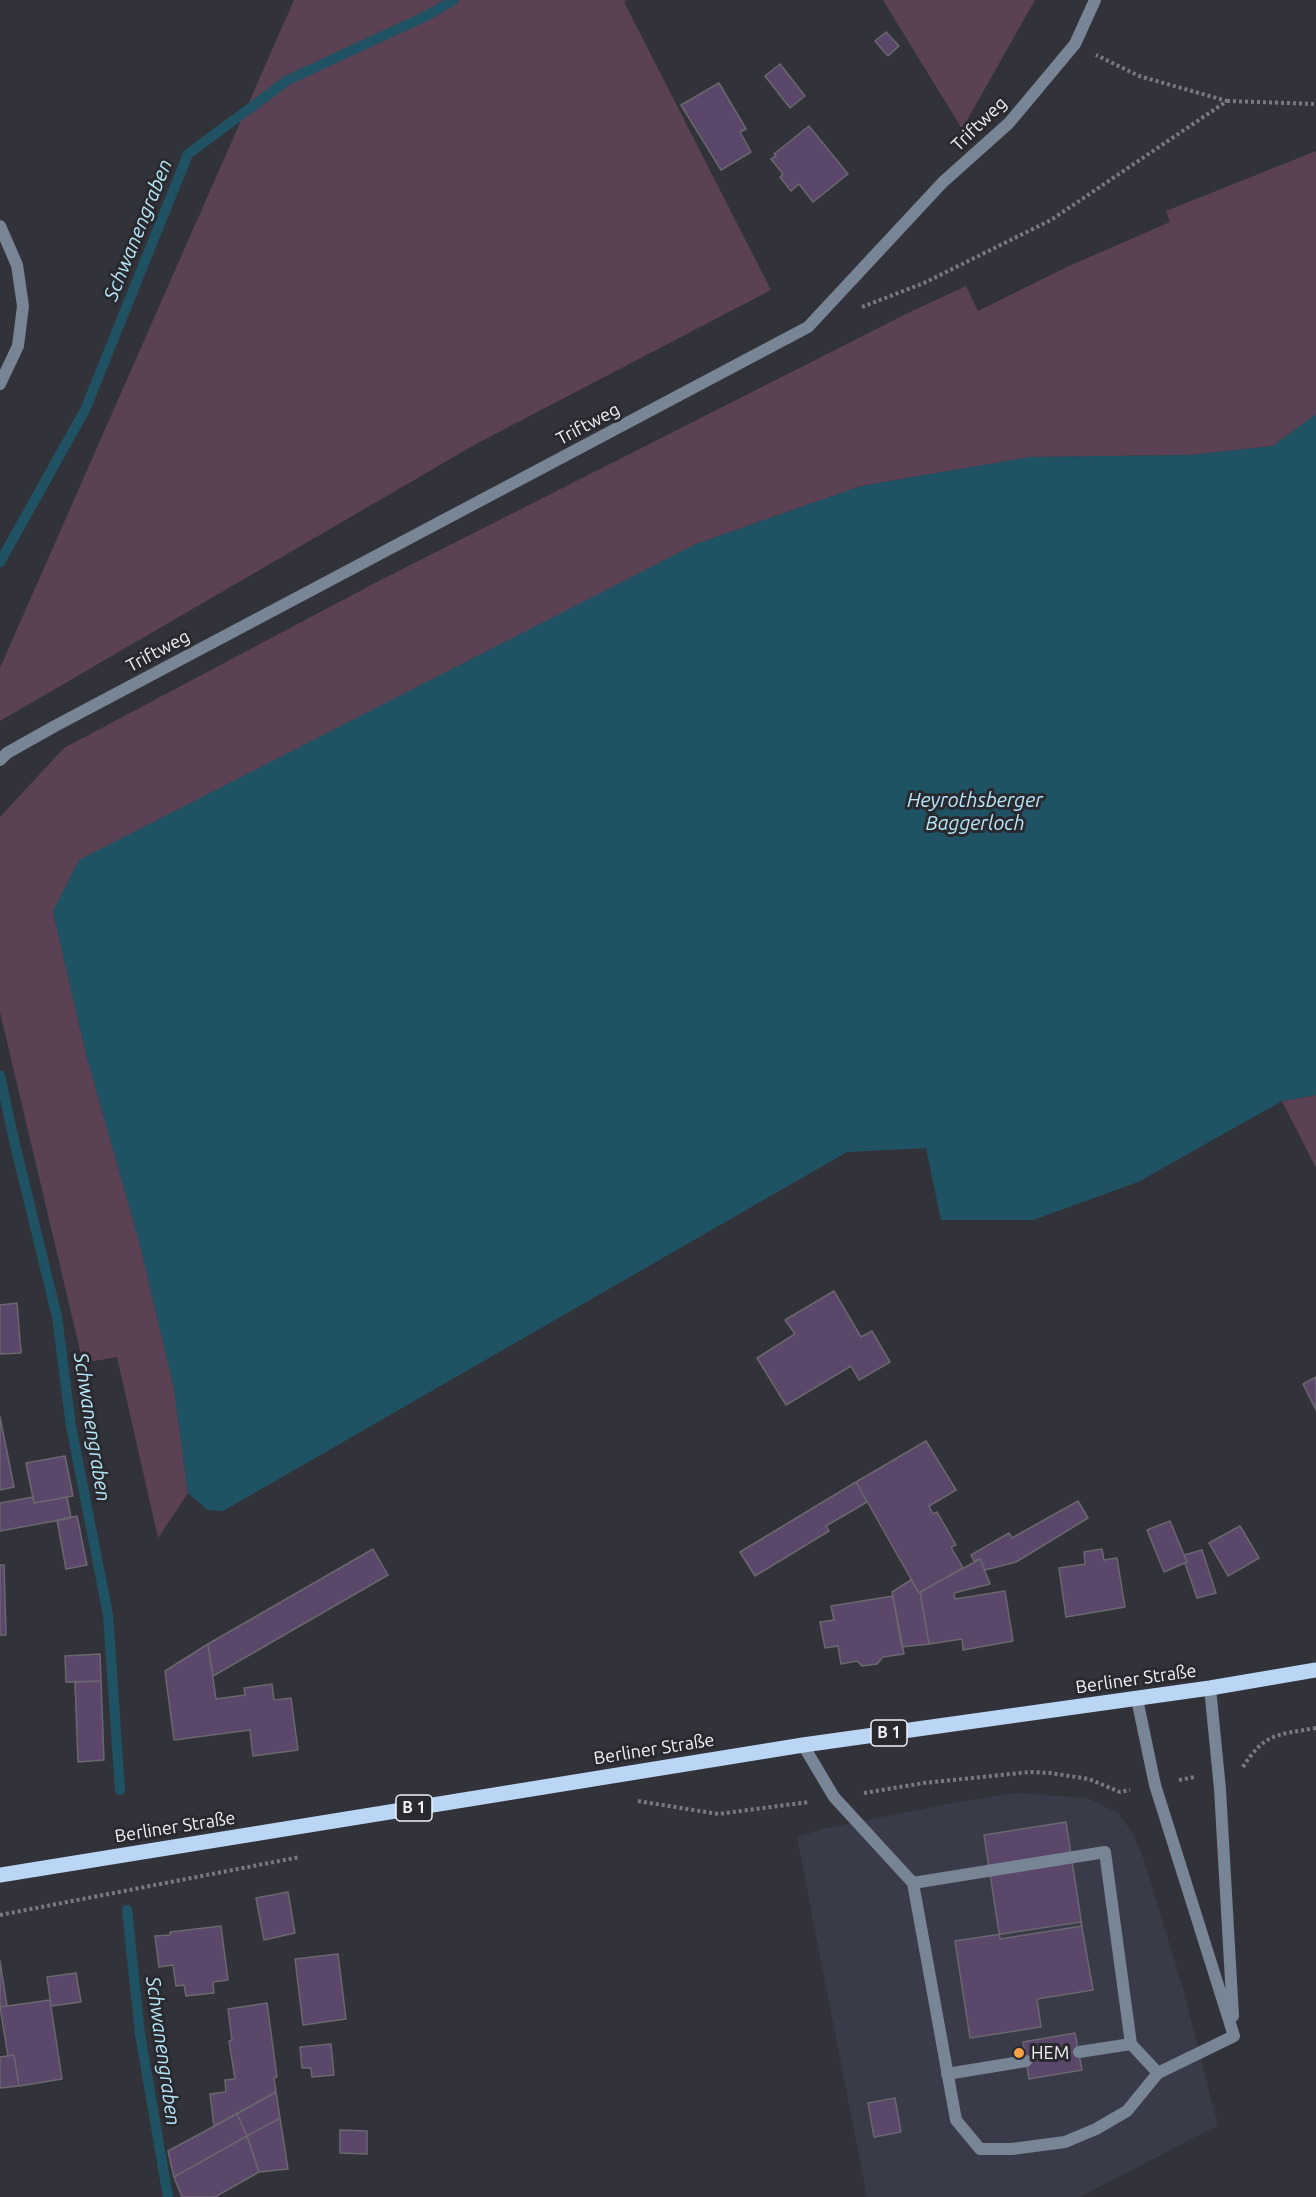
<!DOCTYPE html>
<html>
<head>
<meta charset="utf-8">
<style>
  body { margin:0 }
  canvas { display:block; background:#32333a }
</style>
</head>
<body>
<canvas width="1316" height="2197"></canvas>
<script>
const g = document.querySelector('canvas').getContext('2d');
g.lineJoin = 'round';
function paint(path, color) { g.fillStyle = color; g.fill(path, 'evenodd'); }
function stroke(path, color, width, dash) { g.strokeStyle = color; g.lineWidth = width; g.lineCap = dash ? 'butt' : 'round'; g.setLineDash(dash || []); g.stroke(path); }
function label(font, color, halo, rows, align = 'center') {
  g.font = font + ' Ubuntu,sans-serif'; g.lineWidth = 6; g.setLineDash([]); g.textBaseline = 'middle'; g.strokeStyle = halo; g.fillStyle = color; for (const [text, x, y, turn = 0] of rows) {
    g.save(); g.translate(x, y); g.rotate((+turn || 0) * Math.PI / 180); g.textAlign = isNaN(turn) ? turn : align; if (halo) g.strokeText(text, 0, 0); g.fillText(text, 0, 0); g.restore();
  }
}
const built = new Path2D(`
  M 1018,1793 L 1087,1798 L 1118,1813 L 1131,1831 L 1142,1854 L 1181,1982 L 1218,2125 L 1080,2197 L 867,2197 L 797,1837 L 827,1828 L 964,1801 Z`);
const green = new Path2D(`
  M 294,0 L 626,0 L 624,2 L 771,290 L 476,444 L 0,721 L 0,668 Z
  M 883,0 L 1035,0 L 962,129 Z
  M 1316,151 L 1316,414 L 1273,446 L 1191,455 L 1030,457 L 861,486 L 696,544 L 53,911 L 86,1054 L 139,1241 L 174,1388 L 188,1493 L 158,1538 L 117,1357 L 83,1363 L 0,1012 L 0,817 L 64,748 L 373,584 L 910,312 L 966,286 L 978,311 L 1069,266 L 1170,222 L 1166,211 Z
  M 1316,1095 L 1316,1168 L 1282,1101 Z`);
const water = new Path2D(`
  M 1316,414 L 1316,1095 L 1282,1101 L 1138,1182 L 1033,1220 L 941,1220 L 926,1148 L 847,1152 L 223,1511 L 208,1510 L 188,1493 L 174,1388 L 139,1241 L 86,1054 L 53,911 L 79,860 L 696,544 L 861,486 L 1030,457 L 1191,455 L 1273,446 Z`);
const stream = new Path2D(`
  M 0,562 L 85,410 L 188,154 L 288,80 L 426,16 L 454,0
  M 0,1075 L 12,1132 L 57,1317 L 71,1426 L 108,1615 L 120,1790
  M 127,1910 L 140,2034 L 168,2197`);
const building = new Path2D(`
  M 886,32 L 899,46 L 888,56 L 875,41 Z
  M 780,64 L 805,96 L 790,108 L 765,76 Z
  M 719,83 L 746,129 L 740,132 L 751,152 L 721,170 L 681,105 Z
  M 809,126 L 848,174 L 813,202 L 799,184 L 791,191 L 780,177 L 783,174 L 771,159 L 776,156 L 774,154 Z
  M 834,1291 L 861,1337 L 872,1331 L 890,1362 L 859,1380 L 851,1366 L 786,1405 L 757,1358 L 795,1334 L 785,1320 Z
  M 17,1303 L 21,1353 L 0,1354 L 0,1305 Z
  M 1316,1377 L 1316,1410 L 1303,1384 Z
  M 0,1417 L 14,1487 L 0,1490 Z
  M 926,1441 L 956,1490 L 929,1506 L 933,1514 L 937,1512 L 956,1545 L 951,1547 L 963,1568 L 919,1593 L 856,1482 Z
  M 65,1456 L 73,1496 L 34,1503 L 26,1463 Z
  M 856,1482 L 867,1502 L 826,1526 L 829,1531 L 755,1576 L 740,1552 Z
  M 33,1497 L 34,1503 L 67,1497 L 71,1518 L 0,1531 L 0,1503 Z
  M 1078,1501 L 1088,1518 L 1016,1562 L 985,1570 L 980,1559 L 974,1561 L 971,1555 L 1009,1533 L 1012,1538 Z
  M 77,1516 L 87,1565 L 66,1569 L 57,1520 Z
  M 1170,1521 L 1187,1562 L 1164,1572 L 1147,1530 Z
  M 1240,1526 L 1259,1558 L 1228,1576 L 1209,1543 Z
  M 373,1549 L 388,1575 L 213,1676 L 208,1644 Z
  M 1102,1549 L 1104,1560 L 1117,1558 L 1125,1607 L 1066,1617 L 1059,1568 L 1085,1564 L 1084,1552 Z
  M 1202,1550 L 1216,1593 L 1197,1598 L 1185,1563 L 1187,1562 L 1184,1555 Z
  M 980,1559 L 990,1584 L 954,1593 L 955,1599 L 1005,1591 L 1013,1641 L 963,1650 L 962,1639 L 929,1644 L 920,1592 Z
  M 0,1565 L 4,1565 L 6,1635 L 0,1635 Z
  M 911,1580 L 919,1593 L 920,1592 L 929,1644 L 902,1647 L 892,1592 Z
  M 893,1596 L 904,1654 L 883,1657 L 877,1664 L 862,1666 L 857,1661 L 841,1664 L 838,1646 L 825,1648 L 820,1622 L 834,1620 L 831,1606 Z
  M 208,1644 L 216,1699 L 245,1695 L 244,1688 L 272,1684 L 274,1700 L 291,1698 L 298,1750 L 253,1756 L 250,1730 L 174,1740 L 165,1671 Z
  M 100,1654 L 101,1681 L 66,1682 L 65,1656 Z
  M 101,1681 L 104,1760 L 78,1762 L 75,1682 Z
  M 1066,1822 L 1082,1926 L 1000,1939 L 984,1835 Z
  M 288,1892 L 295,1933 L 264,1940 L 256,1898 Z
  M 1081,1922 L 1093,1990 L 1037,1999 L 1041,2027 L 970,2038 L 955,1941 Z
  M 221,1926 L 228,1980 L 213,1982 L 214,1993 L 186,1996 L 184,1985 L 176,1986 L 173,1965 L 159,1967 L 155,1936 L 170,1935 L 170,1932 Z
  M 338,1954 L 346,2019 L 303,2025 L 295,1959 Z
  M 0,1961 L 7,2006 L 0,2007 Z
  M 76,1973 L 81,2002 L 51,2006 L 47,1977 Z
  M 50,2000 L 62,2079 L 19,2086 L 14,2055 L 8,2056 L 0,2007 Z
  M 267,2003 L 277,2077 L 274,2078 L 276,2092 L 214,2126 L 210,2094 L 226,2092 L 225,2080 L 235,2079 L 229,2041 L 232,2040 L 228,2009 Z
  M 1075,2033 L 1082,2070 L 1029,2079 L 1023,2042 Z
  M 331,2044 L 334,2075 L 312,2077 L 311,2068 L 302,2068 L 300,2047 Z
  M 14,2055 L 19,2086 L 0,2088 L 0,2057 Z
  M 276,2092 L 280,2118 L 247,2136 L 237,2114 Z
  M 895,2098 L 901,2132 L 874,2137 L 868,2103 Z
  M 237,2114 L 247,2136 L 174,2177 L 168,2151 Z
  M 280,2118 L 288,2169 L 259,2172 L 247,2136 Z
  M 340,2130 L 367,2131 L 367,2154 L 340,2153 Z
  M 247,2136 L 259,2172 L 215,2197 L 182,2197 L 174,2177 Z`);
const path = new Path2D(`
  M 1227,101 L 1316,104
  M 862,307 L 924,283 L 1051,220 L 1227,101 L 1139,76 L 1096,55
  M 1243,1767 C 1265,1732 1278,1735 1316,1728
  M 1179,1780 L 1195,1777
  M 864,1793 L 924,1783 L 1030,1772 L 1050,1773 L 1089,1779 L 1120,1792 L 1130,1790
  M 638,1801 L 718,1814 L 809,1802
  M 0,1915 L 300,1857`);
const service = new Path2D(`
  M 0,226 L 17,265 L 23,306 L 18,346 L 0,384
  M 0,760 L 7,753 L 55,726 L 808,327 L 943,182 L 1009,123 L 1075,44 L 1095,0
  M 1210,1688 L 1220,1789 L 1233,2016
  M 1137,1699 L 1155,1785 L 1234,2036
  M 803,1745 L 834,1797 L 913,1883
  M 1131,2044 L 1105,1852 L 913,1883 L 956,2120 L 980,2149 L 1012,2149 L 1065,2142 L 1096,2129 L 1127,2111 L 1158,2073 L 1234,2036
  M 1079,2052 L 1131,2044 L 1158,2073
  M 947,2074 L 1026,2061`);
const primary = new Path2D(`
  M 0,1875 L 803,1745 L 1210,1688 L 1316,1670`);
const markers = [
  [1019,2053,6,"#f5a345"]
];
const shields = [
  [889,1733,36],
  [414,1808,36]
];
const shieldNames = [
  ["B 1",889,1733],
  ["B 1",414,1808]
];
const streetNames = [
  ["Triftweg",979,124,-44],
  ["Triftweg",588,424,-28],
  ["Triftweg",158,651,-28],
  ["Berliner Straße",1136,1679,-8],
  ["Berliner Straße",654,1749,-9],
  ["Berliner Straße",175,1827,-9]
];
const poiNames = [
  ["HEM",1031,2053]
];
const waterNames = [
  ["Schwanengraben",138,230,-68],
  ["Heyrothsberger",975,800],
  ["Baggerloch",975,823],
  ["Schwanengraben",92,1427,81],
  ["Schwanengraben",163,2051,82]
];
paint(built, '#3a3b48');
paint(green, '#5a4153');
paint(water, '#1f5363');
stroke(stream, '#1f5363', 10);
paint(building, '#5a476a');
stroke(building, '#6a676e', 1.5);
stroke(path, '#797a80', 4, [3, 3]);
stroke(service, '#778594', 12);
stroke(primary, '#bad6f4', 15);
for (const [x, y, r, color] of markers) { const dot = new Path2D(); dot.arc(x, y, r, 0, 2 * Math.PI); g.fillStyle = color; g.fill(dot); stroke(dot, '#292930', 2); }
for (const [x, y, w] of shields) { const box = new Path2D(); box.roundRect(x - w / 2, y - 13, w, 26, 4.5); g.fillStyle = '#292930'; g.fill(box); stroke(box, '#f1f1f6', 1.5); }
label('bold 16px', '#f1f1f6', null, shieldNames);
label('18px', '#f1f1f6', '#292930', streetNames);
label('18px', '#f1f1f6', '#292930', poiNames, 'left');
label('italic 20px', '#b7e7f8', '#292930', waterNames);
</script>
</body>
</html>
